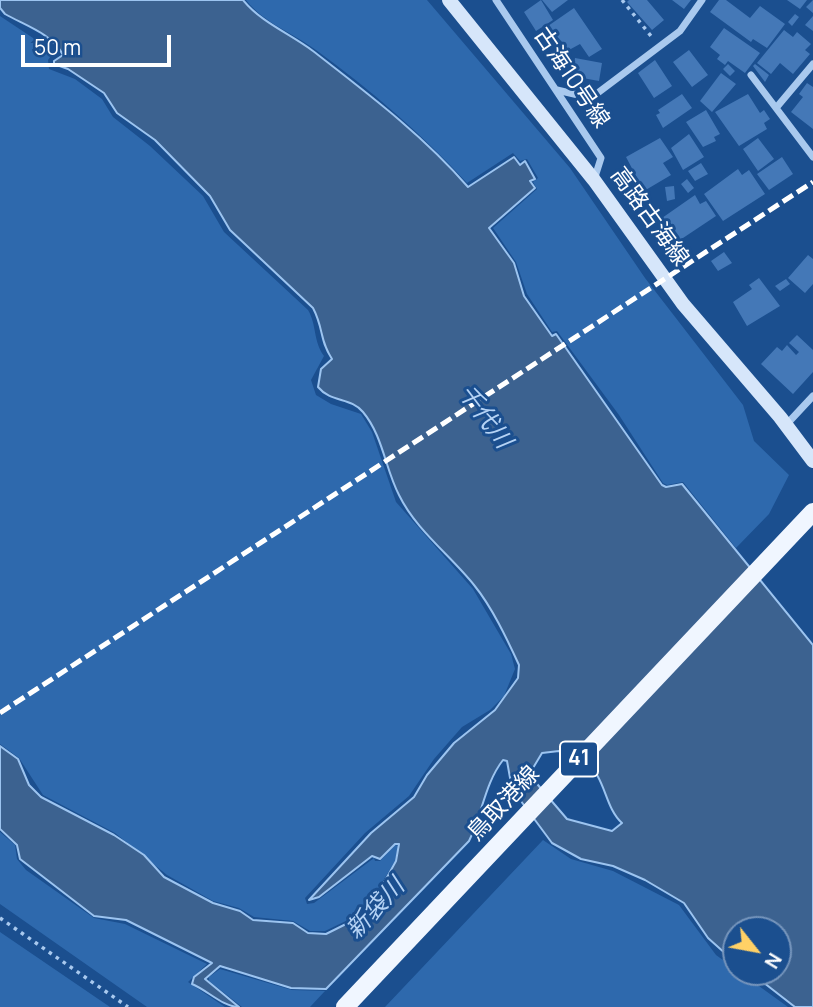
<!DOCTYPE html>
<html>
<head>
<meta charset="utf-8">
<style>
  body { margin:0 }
  #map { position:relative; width:813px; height:1007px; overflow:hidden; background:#1b4f8f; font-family:Manrope,sans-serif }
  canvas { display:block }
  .north { position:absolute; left:722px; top:916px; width:70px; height:70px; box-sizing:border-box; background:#1b4f8f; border:2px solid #7695bc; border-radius:50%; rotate:121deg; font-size:19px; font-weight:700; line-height:28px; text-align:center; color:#fff }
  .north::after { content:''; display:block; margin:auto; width:24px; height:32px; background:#ffd166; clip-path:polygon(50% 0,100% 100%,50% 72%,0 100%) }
  .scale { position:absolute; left:21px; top:35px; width:150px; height:32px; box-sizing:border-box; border:4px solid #fff; border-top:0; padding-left:9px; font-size:21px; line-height:24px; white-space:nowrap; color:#fff; -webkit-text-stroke:5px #1b4f8f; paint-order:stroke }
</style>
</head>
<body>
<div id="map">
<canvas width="813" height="1007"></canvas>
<div class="north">N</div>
<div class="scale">50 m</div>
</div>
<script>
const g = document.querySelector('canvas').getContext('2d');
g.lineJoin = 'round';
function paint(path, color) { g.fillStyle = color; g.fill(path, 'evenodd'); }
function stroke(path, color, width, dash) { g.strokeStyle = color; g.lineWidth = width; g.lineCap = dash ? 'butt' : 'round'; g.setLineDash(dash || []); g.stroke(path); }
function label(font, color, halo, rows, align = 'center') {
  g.font = font + ' Manrope,"Noto Sans JP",sans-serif'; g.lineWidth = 6; g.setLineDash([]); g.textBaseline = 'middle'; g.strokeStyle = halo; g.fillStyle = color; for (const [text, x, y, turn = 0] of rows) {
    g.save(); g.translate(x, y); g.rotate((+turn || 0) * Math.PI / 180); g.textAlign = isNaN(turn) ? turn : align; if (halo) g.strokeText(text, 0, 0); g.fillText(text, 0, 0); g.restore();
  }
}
const green = new Path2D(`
  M 246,0 L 427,0 L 570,168 L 645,278 L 743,405 L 754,441 L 789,475 L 769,514 L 736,548 L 683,482 L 667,485 L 663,483 L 619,415 L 557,331 L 552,332 L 527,294 L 516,262 L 493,228 L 537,189 L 533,182 L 538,178 L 527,159 L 520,161 L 513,153 L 467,183 C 422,134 371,90 316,50 C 293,33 264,23 246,0 Z
  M 0,16 L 54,52 L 48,60 L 49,69 L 75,79 L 102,99 L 113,117 L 150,146 L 203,196 L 224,232 L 308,310 C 317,325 313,341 324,356 L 311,380 L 316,395 L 331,404 L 361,414 L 372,432 L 396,502 L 473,589 L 511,654 L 515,669 L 504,696 L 490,710 L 462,727 L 434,759 L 409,796 L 365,833 L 305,898 L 307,904 L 314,903 L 374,858 L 375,861 L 380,861 L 395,845 L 398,846 L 395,861 L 374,896 L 350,919 L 325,931 L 310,931 L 293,921 L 254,917 L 239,908 L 213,901 L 167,875 L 115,833 L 43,795 L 19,758 L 0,744 Z
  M 0,832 L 15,845 L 17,859 L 26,870 L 94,918 L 125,924 L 207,964 L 188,982 L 225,1007 L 147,1007 L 0,904 Z
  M 543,840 L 571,859 L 613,871 L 679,905 L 716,955 L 788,1007 L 385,1007 Z
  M 0,932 L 110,1007 L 0,1007 Z
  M 220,969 L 292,990 L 325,991 L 310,1007 L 242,1007 L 209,981 L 209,977 Z`);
const water = new Path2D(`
  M 0,0 L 243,0 C 262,23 289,33 313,51 C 367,93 423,135 468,187 L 514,157 L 520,165 L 525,161 L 535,179 L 530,181 L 535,188 L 489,228 L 514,263 L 524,296 L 552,336 L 556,334 L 662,485 L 666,487 L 682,484 L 813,645 L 813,1007 L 795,1007 L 750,972 L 778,972 L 778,930 L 736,930 L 736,963 L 708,938 L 684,903 L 645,880 L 613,866 L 581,859 L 552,843 L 512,789 L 507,761 L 503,760 C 485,783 482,815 469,841 L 326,989 L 291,988 L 220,966 L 205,979 L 239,1007 C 223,1007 207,990 192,984 L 194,977 L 212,963 L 126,920 L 94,916 L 20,859 L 17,845 L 0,829 L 0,746 L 18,759 L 29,785 L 41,797 L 114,835 L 144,855 L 164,877 L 213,903 L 240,911 L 253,920 L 293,923 L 308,933 L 326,934 L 352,921 L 376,897 L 396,861 L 399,844 L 395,844 L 380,859 L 372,856 L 319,897 L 309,900 L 371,833 L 414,797 L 427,775 L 454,743 L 495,710 L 518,678 L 519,665 C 507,639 492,607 474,585 C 450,555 416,530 399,495 C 385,468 383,436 363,412 C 351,397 331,403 318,387 L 321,369 L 332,359 C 319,339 324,329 313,308 L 230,230 L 210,196 L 155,140 L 117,113 L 104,93 L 68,69 L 54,64 L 54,61 L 63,55 C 53,34 24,25 5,14 L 0,8 ZM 559,751 C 567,755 578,757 585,762 C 606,776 604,807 622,823 L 612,831 L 567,819 L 532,778 L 533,768 L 542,753 Z`);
const building = new Path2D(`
  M 541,0 L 553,20 L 536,31 L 524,12 Z
  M 542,0 L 568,0 L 552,12 Z
  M 629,0 L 647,0 L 664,20 L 652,30 L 627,2 Z
  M 672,0 L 691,0 L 684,9 Z
  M 719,0 L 726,0 L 750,18 L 760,6 L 785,24 L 767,48 L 753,39 L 751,42 L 710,12 Z
  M 787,0 L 807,0 L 800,9 Z
  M 813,0 L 813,13 L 806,7 Z
  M 574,8 L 602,49 L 589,57 L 580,44 L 569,50 L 548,26 Z
  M 795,14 L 799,17 L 792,26 L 788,22 Z
  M 813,16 L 813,31 L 805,25 Z
  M 724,28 L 760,53 L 745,73 L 728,61 L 725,65 L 717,59 L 720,55 L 710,47 Z
  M 784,30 L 793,37 L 797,32 L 811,44 L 805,50 L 810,54 L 793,74 L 780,63 L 771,74 L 757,63 Z
  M 564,48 L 569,57 L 556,66 L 551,57 Z
  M 689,50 L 708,75 L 692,87 L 673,62 Z
  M 575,58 L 602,63 L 599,81 L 566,75 L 568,64 L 574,65 Z
  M 655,60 L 672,86 L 654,98 L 638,73 Z
  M 728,64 L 735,71 L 730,76 L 723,69 Z
  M 755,64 L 769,75 L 765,82 L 753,66 Z
  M 721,73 L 736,84 L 712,112 L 700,101 Z
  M 807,83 L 813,87 L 813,129 L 791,112 L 803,97 L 799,94 Z
  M 682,94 L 692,108 L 663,128 L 656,115 L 660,113 L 658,110 Z
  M 748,94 L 760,113 L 764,110 L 770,119 L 764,123 L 767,129 L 739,146 L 715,112 Z
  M 706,110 L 720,134 L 714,137 L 716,141 L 703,147 L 686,122 Z
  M 689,134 L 704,157 L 683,170 L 671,148 Z
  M 660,138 L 673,157 L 663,163 L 671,175 L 644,191 L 626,157 Z
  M 758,138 L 774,159 L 758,171 L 743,149 Z
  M 782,157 L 793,174 L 769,190 L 757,174 Z
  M 701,163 L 708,174 L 695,181 L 688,171 Z
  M 738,169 L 742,175 L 749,170 L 765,194 L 723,221 L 704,194 Z
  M 687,179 L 694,188 L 688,193 L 681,184 Z
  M 674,186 L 675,199 L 667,201 L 665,187 Z
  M 695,195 L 700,204 L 706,201 L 716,216 L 680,240 L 662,218 Z
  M 724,252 L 732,263 L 718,271 L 711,261 Z
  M 808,255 L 813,259 L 813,284 L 805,293 L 788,278 Z
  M 759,278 L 780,306 L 747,326 L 733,302 L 752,289 L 749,285 Z
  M 786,279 L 790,284 L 780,291 L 775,286 Z
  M 797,335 L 813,350 L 813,372 L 793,394 L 761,364 L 777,347 L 782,351 L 787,345 L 796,355 L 799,352 L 789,343 Z`);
const path = new Path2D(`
  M 622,0 L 651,36
  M 0,918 L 128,1007`);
const minor = new Path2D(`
  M 496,0 L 601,158 L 594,180
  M 751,75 L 813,157
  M 557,90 L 591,98 L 680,31 L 702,0
  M 776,108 L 813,64
  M 786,425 L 813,396`);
const secondary = new Path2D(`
  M 449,0 L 594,180 L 683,304 L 780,417 L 813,461`);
const primary = new Path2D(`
  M 345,1007 L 813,512`);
const rail = new Path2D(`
  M 0,713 L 813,182`);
const shields = [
  [579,759,38]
];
const shieldNames = [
  ["41",579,759]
];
const streetNames = [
  ["古海10号線",571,78,56],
  ["高路古海線",649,217,54],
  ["鳥取港線",504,804,-47]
];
const waterNames = [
  ["千代川",484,417,53],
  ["新袋川",376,909,-47]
];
paint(green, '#2e69ad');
paint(water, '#3c6290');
stroke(water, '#9cc4f0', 2);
paint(building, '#4478b7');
stroke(path, '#a9c9ee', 3.5, [3.5, 5]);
stroke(minor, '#a9c9ee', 7);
stroke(secondary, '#d6e6fa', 14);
stroke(primary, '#f0f6ff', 18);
stroke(rail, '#fff', 5, [12, 5]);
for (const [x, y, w] of shields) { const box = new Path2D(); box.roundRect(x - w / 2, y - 17.5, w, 35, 5); g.fillStyle = '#1b4f8f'; g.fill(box); stroke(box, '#fff', 2); }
label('bold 21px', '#fff', null, shieldNames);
label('23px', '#fff', '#1b4f8f', streetNames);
label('italic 24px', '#b5d3f5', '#1b4f8f', waterNames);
</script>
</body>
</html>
